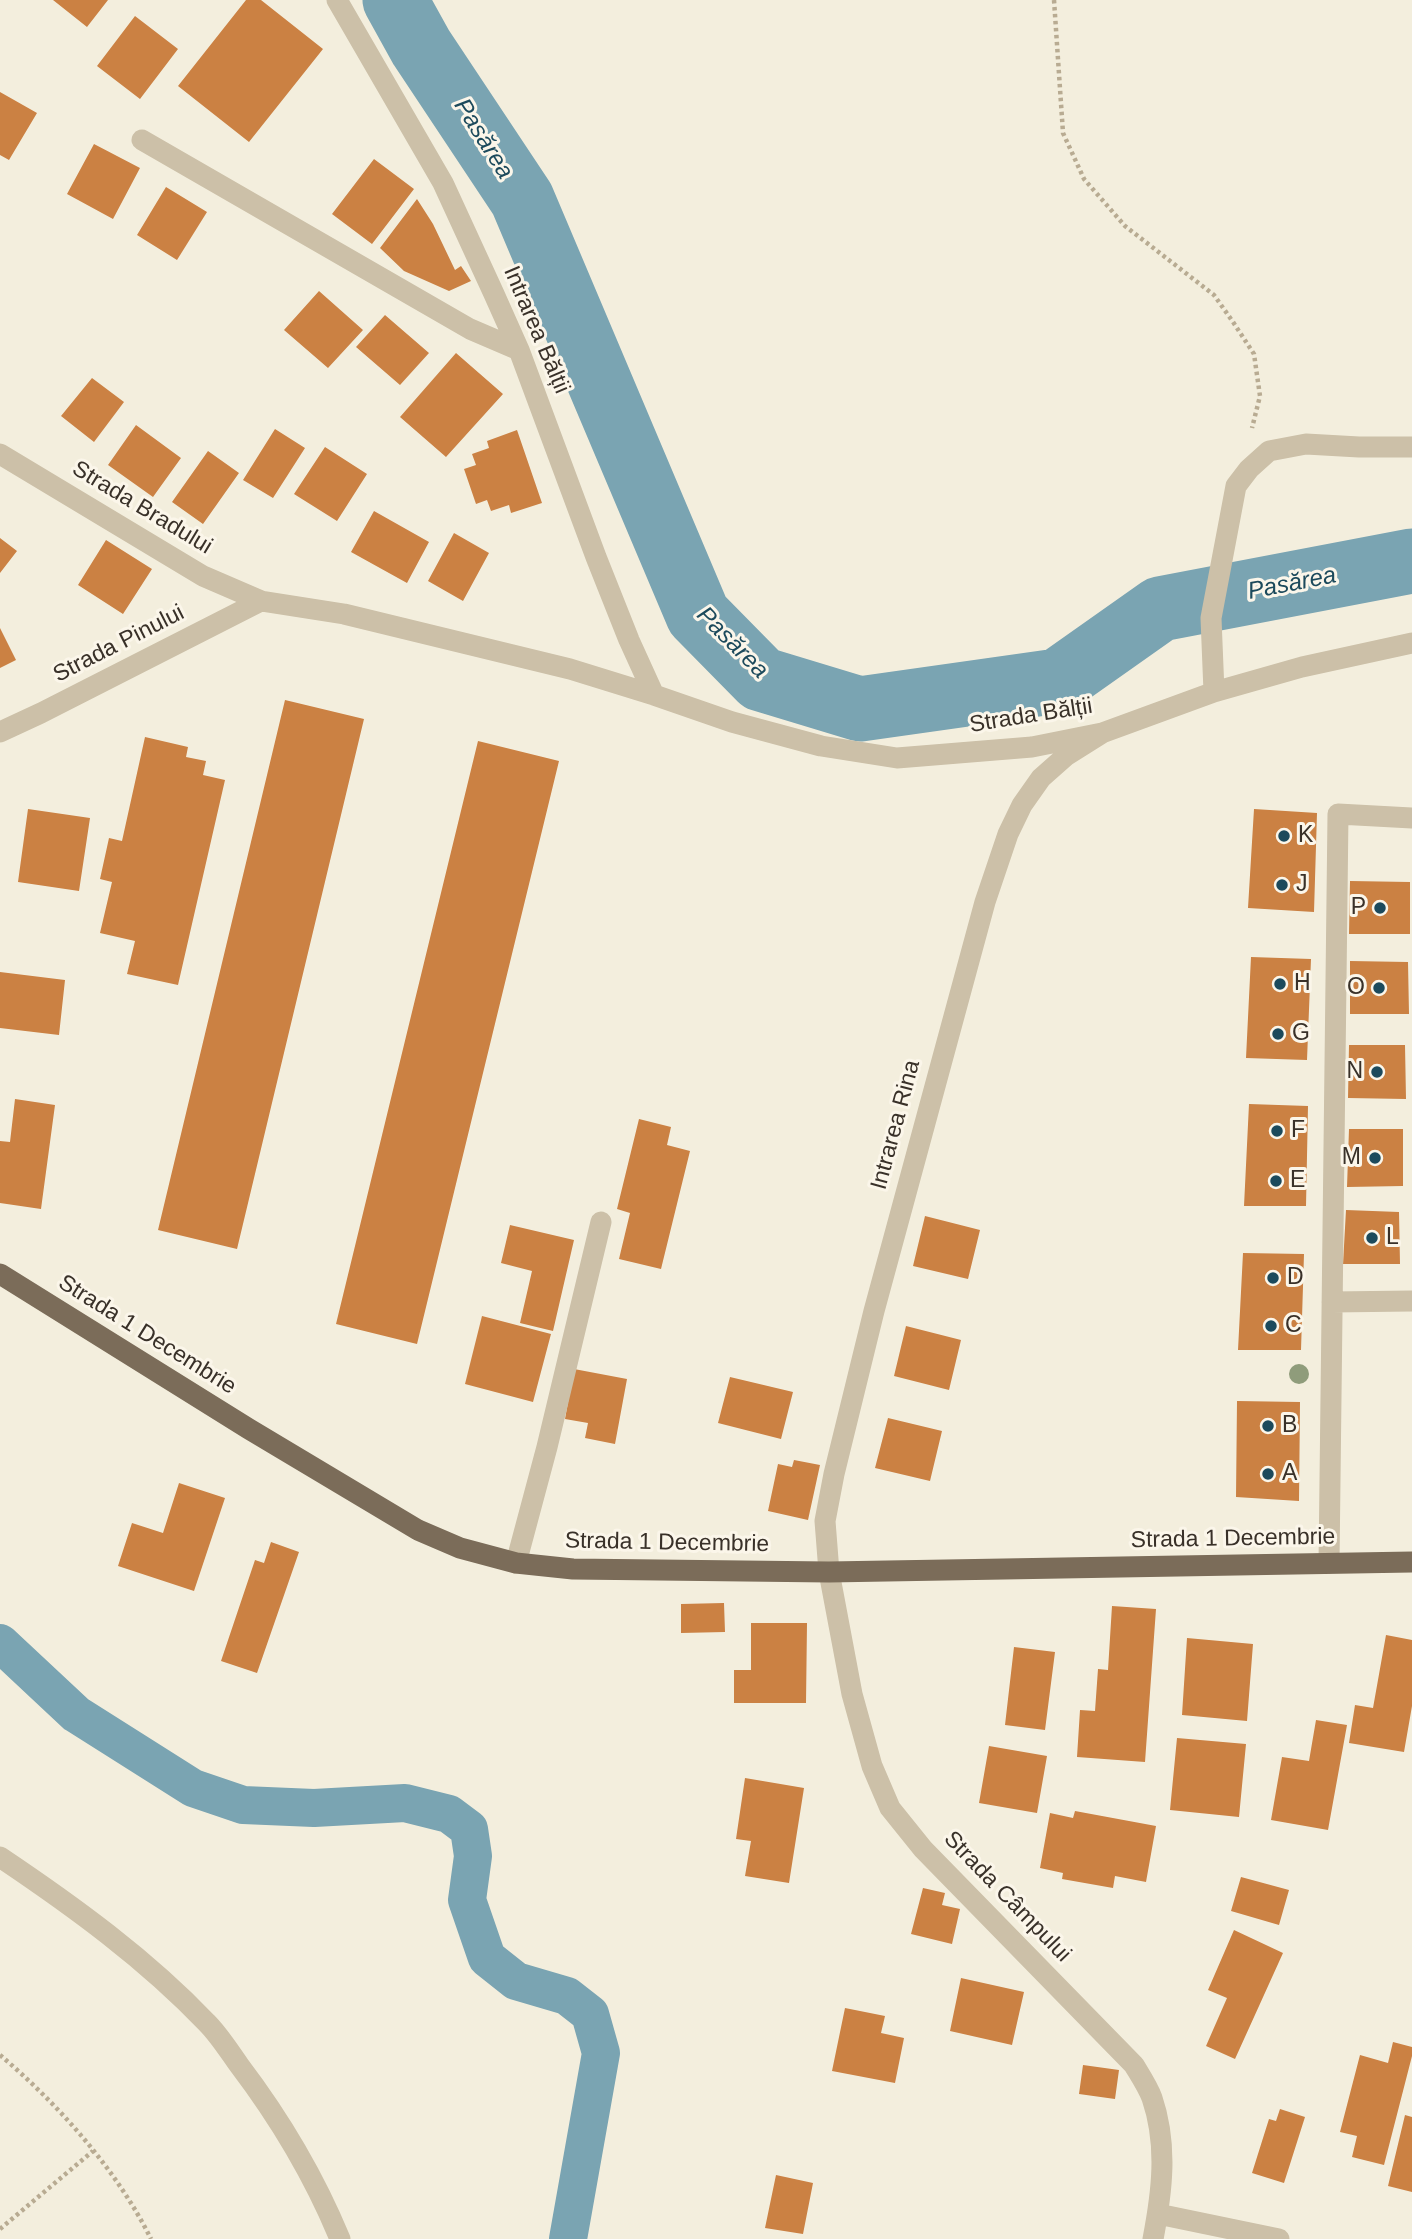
<!DOCTYPE html>
<html>
<head>
<meta charset="utf-8">
<style>
  body { margin:0 }
  canvas { display:block; background:#f3eedd }
</style>
</head>
<body>
<canvas width="1412" height="2239"></canvas>
<script>
const g = document.querySelector('canvas').getContext('2d');
g.lineJoin = 'round';
function stroke(path, color, width, dash) { g.strokeStyle = color; g.lineWidth = width; g.lineCap = dash ? 'butt' : 'round'; g.setLineDash(dash || []); g.stroke(path); }
function paint(path, color) { g.fillStyle = color; g.fill(path, 'evenodd'); }
function label(font, color, halo, rows, align = 'center') {
  g.font = font + ' Helvetica,sans-serif'; g.lineWidth = 6; g.setLineDash([]); g.textBaseline = 'middle'; g.strokeStyle = halo; g.fillStyle = color; for (const [text, x, y, turn = 0] of rows) {
    g.save(); g.translate(x, y); g.rotate((+turn || 0) * Math.PI / 180); g.textAlign = isNaN(turn) ? turn : align; if (halo) g.strokeText(text, 0, 0); g.fillText(text, 0, 0); g.restore();
  }
}
const canal = new Path2D(`
  M 0,1643 L 76,1714 L 193,1788 L 243,1805 L 314,1808 L 405,1803 L 449,1814 L 469,1829 L 473,1856 L 467,1900 L 487,1958 L 516,1981 L 567,1996 L 590,2014 L 601,2053 L 568,2239`);
const river = new Path2D(`
  M 395,0 L 421,47 L 522,199 L 698,615 L 761,679 L 860,709 L 1058,681 L 1160,609 L 1412,561`);
const building = new Path2D(`
  M 53,0 L 108,0 L 87,27 Z
  M 246,0 L 261,0 L 323,49 L 249,142 L 178,86 Z
  M 135,16 L 178,49 L 140,99 L 97,66 Z
  M 0,92 L 37,113 L 9,160 L 0,155 Z
  M 94,144 L 140,168 L 113,219 L 67,194 Z
  M 374,159 L 414,189 L 372,244 L 332,214 Z
  M 166,187 L 207,212 L 177,260 L 137,235 Z
  M 417,199 L 433,224 L 455,270 L 461,266 L 471,281 L 449,291 L 404,271 L 380,248 Z
  M 319,291 L 363,330 L 328,368 L 284,330 Z
  M 385,315 L 429,353 L 400,385 L 356,347 Z
  M 456,353 L 503,394 L 446,457 L 400,417 Z
  M 92,378 L 124,402 L 94,442 L 61,416 Z
  M 136,425 L 181,458 L 153,497 L 108,465 Z
  M 275,429 L 305,448 L 273,498 L 243,480 Z
  M 517,430 L 542,503 L 511,513 L 509,505 L 491,511 L 487,500 L 476,504 L 464,469 L 476,465 L 472,454 L 489,448 L 487,441 Z
  M 325,447 L 367,474 L 337,521 L 294,494 Z
  M 208,451 L 239,473 L 203,524 L 172,502 Z
  M 374,511 L 429,542 L 407,583 L 351,552 Z
  M 454,533 L 489,553 L 463,601 L 428,581 Z
  M 0,538 L 17,551 L 0,573 Z
  M 106,540 L 152,569 L 123,614 L 78,585 Z
  M 0,628 L 16,660 L 0,668 Z
  M 285,700 L 364,719 L 237,1249 L 158,1230 Z
  M 145,737 L 188,747 L 186,757 L 206,761 L 203,775 L 225,780 L 178,985 L 127,974 L 135,941 L 100,933 L 112,882 L 100,879 L 109,838 L 122,841 Z
  M 478,741 L 559,761 L 417,1344 L 336,1324 Z
  M 28,809 L 90,818 L 79,891 L 18,882 Z
  M 1254,809 L 1317,813 L 1314,912 L 1248,908 Z
  M 1350,881 L 1410,882 L 1410,934 L 1349,934 Z
  M 1251,957 L 1311,959 L 1307,1060 L 1246,1058 Z
  M 1350,961 L 1408,962 L 1409,1014 L 1350,1014 Z
  M 0,972 L 65,980 L 59,1035 L 0,1028 Z
  M 1349,1045 L 1405,1045 L 1406,1099 L 1348,1098 Z
  M 15,1099 L 55,1105 L 41,1209 L 0,1203 L 0,1141 L 10,1142 Z
  M 1249,1104 L 1308,1106 L 1306,1206 L 1244,1206 Z
  M 639,1119 L 671,1127 L 667,1145 L 690,1151 L 661,1269 L 619,1259 L 630,1213 L 617,1209 Z
  M 1349,1129 L 1403,1129 L 1403,1186 L 1347,1187 Z
  M 1346,1210 L 1399,1212 L 1400,1264 L 1343,1264 Z
  M 925,1216 L 980,1230 L 968,1279 L 913,1266 Z
  M 510,1225 L 574,1240 L 553,1331 L 520,1323 L 532,1271 L 501,1263 Z
  M 1243,1253 L 1304,1254 L 1301,1350 L 1238,1350 Z
  M 482,1316 L 551,1334 L 533,1402 L 465,1384 Z
  M 906,1326 L 961,1340 L 949,1390 L 894,1376 Z
  M 574,1369 L 627,1379 L 615,1444 L 585,1438 L 588,1423 L 565,1419 Z
  M 730,1377 L 793,1392 L 781,1439 L 718,1423 Z
  M 1237,1401 L 1300,1402 L 1299,1501 L 1236,1497 Z
  M 888,1418 L 942,1431 L 930,1481 L 875,1468 Z
  M 794,1460 L 820,1465 L 808,1520 L 768,1511 L 778,1464 L 792,1467 Z
  M 179,1483 L 225,1498 L 194,1591 L 118,1566 L 132,1523 L 163,1533 Z
  M 271,1542 L 299,1552 L 257,1673 L 221,1661 L 255,1560 L 264,1563 Z
  M 724,1603 L 725,1632 L 681,1633 L 681,1604 Z
  M 1112,1606 L 1156,1609 L 1145,1762 L 1077,1757 L 1080,1710 L 1095,1711 L 1098,1669 L 1108,1670 Z
  M 751,1623 L 807,1623 L 806,1703 L 734,1703 L 734,1670 L 751,1670 Z
  M 1386,1635 L 1412,1640 L 1412,1706 L 1404,1752 L 1349,1743 L 1355,1705 L 1373,1708 Z
  M 1187,1638 L 1253,1644 L 1247,1721 L 1182,1715 Z
  M 1014,1647 L 1055,1652 L 1045,1730 L 1005,1725 Z
  M 1316,1720 L 1347,1725 L 1328,1830 L 1271,1820 L 1282,1757 L 1309,1761 Z
  M 1177,1738 L 1246,1744 L 1239,1817 L 1170,1810 Z
  M 989,1746 L 1047,1756 L 1037,1813 L 979,1803 Z
  M 745,1778 L 804,1788 L 789,1883 L 745,1876 L 751,1841 L 736,1839 Z
  M 1075,1811 L 1156,1826 L 1146,1882 L 1115,1876 L 1113,1888 L 1062,1879 L 1063,1873 L 1040,1868 L 1050,1813 L 1073,1818 Z
  M 1241,1877 L 1289,1890 L 1279,1925 L 1231,1911 Z
  M 923,1888 L 945,1893 L 942,1905 L 960,1909 L 952,1944 L 911,1934 Z
  M 1234,1930 L 1283,1953 L 1235,2059 L 1206,2046 L 1227,1998 L 1208,1990 Z
  M 961,1978 L 1024,1992 L 1012,2045 L 950,2031 Z
  M 845,2008 L 885,2016 L 881,2033 L 904,2038 L 895,2083 L 832,2071 Z
  M 1393,2042 L 1412,2047 L 1412,2056 L 1384,2165 L 1352,2157 L 1357,2136 L 1340,2132 L 1360,2055 L 1388,2063 Z
  M 1083,2065 L 1119,2070 L 1115,2099 L 1079,2094 Z
  M 1280,2109 L 1305,2117 L 1284,2183 L 1252,2173 L 1269,2119 L 1276,2121 Z
  M 1405,2115 L 1412,2117 L 1412,2192 L 1388,2186 Z
  M 776,2175 L 813,2183 L 803,2234 L 765,2228 Z`);
const path = new Path2D(`
  M 1054,0 L 1063,133 L 1084,179 L 1125,226 L 1214,295 L 1233,322 L 1254,354 L 1260,396 L 1252,428
  M 0,2055 C 58,2104 117,2170 151,2239
  M 0,2229 L 93,2151`);
const minor = new Path2D(`
  M 337,0 L 443,183 L 494,294 L 519,350 L 596,557 L 629,640 L 654,695
  M 142,140 L 470,329 L 519,350
  M 0,454 L 203,576 L 261,601 L 344,614 L 570,669 L 654,695 L 732,722 L 821,746 L 897,758 L 1032,747 L 1102,733 L 1214,692 L 1302,667 L 1412,643
  M 1214,692 L 1211,618 L 1236,486 L 1249,469 L 1269,451 L 1306,444 L 1359,447 L 1412,447
  M 0,732 L 41,713 L 261,601
  M 1102,733 L 1067,755 L 1041,778 L 1022,805 L 1008,834 L 985,902 L 874,1311 L 834,1474 L 825,1521 L 829,1572 L 852,1694 L 872,1766 L 890,1808 L 923,1849 L 1134,2065 C 1140,2075 1148,2087 1152,2098 C 1168,2145 1162,2192 1153,2239
  M 1332,1302 L 1412,1301
  M 516,1563 L 547,1447 L 601,1222
  M 1329,1563 L 1338,814 L 1412,818
  M 0,1857 C 73,1906 146,1959 207,2023 C 219,2035 229,2051 239,2065 C 280,2119 314,2176 340,2239
  M 1158,2214 L 1279,2239`);
const major = new Path2D(`
  M 0,1274 L 249,1429 L 418,1530 L 460,1548 L 516,1563 L 573,1569 L 829,1572 L 1412,1562`);
const trees = [
  [1299,1374]
];
const markers = [
  [1284,836,7,"#1c4a5c"],
  [1282,885,7,"#1c4a5c"],
  [1380,908,7,"#1c4a5c"],
  [1280,984,7,"#1c4a5c"],
  [1379,988,7,"#1c4a5c"],
  [1278,1034,7,"#1c4a5c"],
  [1377,1072,7,"#1c4a5c"],
  [1277,1131,7,"#1c4a5c"],
  [1375,1158,7,"#1c4a5c"],
  [1276,1181,7,"#1c4a5c"],
  [1372,1238,7,"#1c4a5c"],
  [1273,1278,7,"#1c4a5c"],
  [1271,1326,7,"#1c4a5c"],
  [1268,1426,7,"#1c4a5c"],
  [1268,1474,7,"#1c4a5c"]
];
const streetNames = [
  ["Intrarea Bălții",536,330,67],
  ["Strada Bradului",142,508,31],
  ["Strada Pinului",119,644,-27],
  ["Strada Bălții",1031,716,-9],
  ["Intrarea Rina",896,1125,-75],
  ["Strada 1 Decembrie",147,1335,32],
  ["Strada 1 Decembrie",1233,1539,-1],
  ["Strada 1 Decembrie",667,1543,1],
  ["Strada Câmpului",1007,1897,46]
];
const poiNames = [
  ["K",1298,836],
  ["J",1296,885],
  ["P",1366,908,"right"],
  ["H",1294,984],
  ["O",1365,988,"right"],
  ["G",1292,1034],
  ["N",1363,1072,"right"],
  ["F",1291,1131],
  ["M",1361,1158,"right"],
  ["E",1290,1181],
  ["L",1386,1238],
  ["D",1287,1278],
  ["C",1285,1326],
  ["B",1282,1426],
  ["A",1282,1474]
];
const waterNames = [
  ["Pasărea",483,139,58],
  ["Pasărea",1292,584,-11],
  ["Pasărea",732,643,45]
];
stroke(canal, '#7aa4b2', 38);
stroke(river, '#7aa4b2', 65);
paint(building, '#cb8143');
stroke(path, '#b8ab92', 4.5, [3.5, 3.5]);
stroke(minor, '#ccc0a8', 21);
stroke(major, '#7b6c59', 21);
g.fillStyle = '#8f9c7b';
for (const [x, y] of trees) { g.beginPath(); g.arc(x, y, 10, 0, 2 * Math.PI); g.fill(); }
for (const [x, y, r, color] of markers) { const dot = new Path2D(); dot.arc(x, y, r, 0, 2 * Math.PI); g.fillStyle = color; g.fill(dot); stroke(dot, '#fbf6ea', 2.5); }
label('23px', '#393129', '#fbf6ea', streetNames);
label('23px', '#393129', '#fbf6ea', poiNames, 'left');
label('italic 24px', '#1c4a5c', '#fbf6ea', waterNames);
</script>
</body>
</html>
